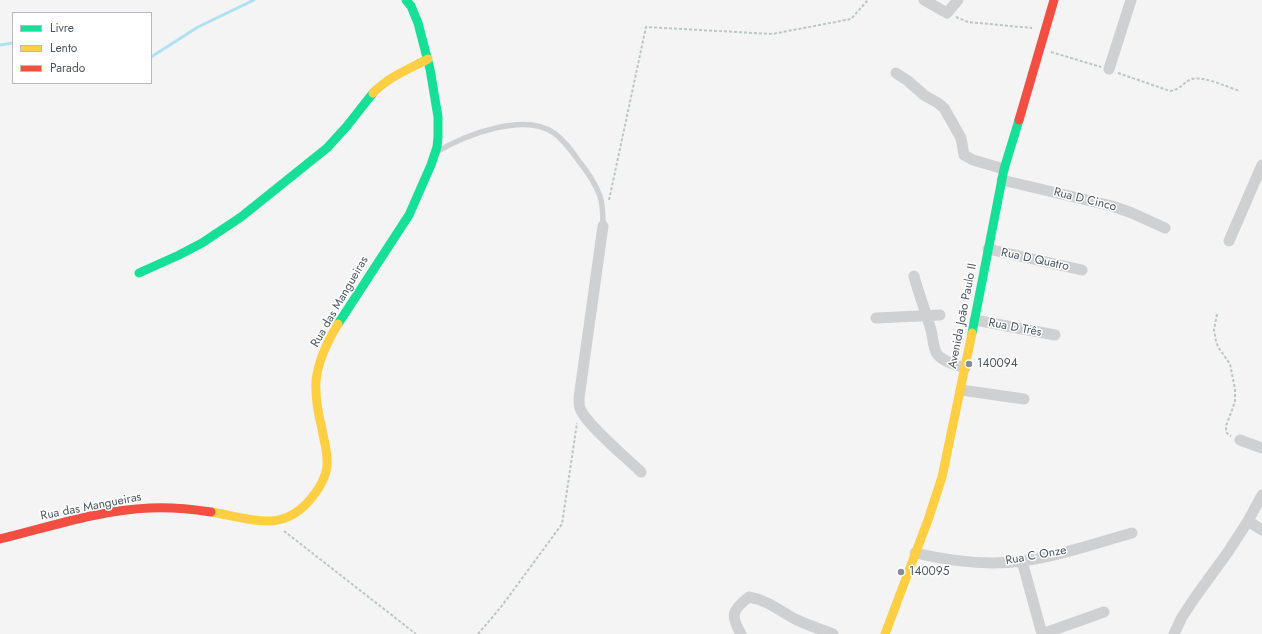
<!DOCTYPE html>
<html>
<head>
<meta charset="utf-8">
<style>
  body { margin:0 }
  #map { position:relative; width:1262px; height:634px; overflow:hidden; background:#f4f4f4; font-family:Jost,sans-serif }
  canvas { display:block }
  .legend { position:absolute; left:12px; top:12px; width:140px; height:72px; box-sizing:border-box; background:#fff; border:1px solid #b7bbc0; margin:0; padding:5px 7px; list-style:none; font-size:12px; color:#4a5661 }
  .legend li { display:flex; align-items:center; gap:8px; height:20px }
  .legend b { width:20px; border:1px solid #b7bbc0 }
</style>
</head>
<body>
<div id="map">
<canvas width="1262" height="634"></canvas>
<ul class="legend">
<li><b style="height:5px;background:#16e098"></b>Livre</li>
<li><b style="height:5px;background:#ffcf43"></b>Lento</li>
<li><b style="height:5px;background:#f24e42"></b>Parado</li>
</ul>
</div>
<script>
const g = document.querySelector('canvas').getContext('2d');
g.lineJoin = 'round';
function stroke(path, color, width, dash) { g.strokeStyle = color; g.lineWidth = width; g.lineCap = dash ? 'butt' : 'round'; g.setLineDash(dash || []); g.stroke(path); }
function label(font, color, halo, rows, align = 'center') {
  g.font = font + ' Jost,sans-serif'; g.lineWidth = 3; g.setLineDash([]); g.textBaseline = 'middle'; g.strokeStyle = halo; g.fillStyle = color; for (const [text, x, y, turn = 0] of rows) {
    g.save(); g.translate(x, y); g.rotate((+turn || 0) * Math.PI / 180); g.textAlign = isNaN(turn) ? turn : align; if (halo) g.strokeText(text, 0, 0); g.fillText(text, 0, 0); g.restore();
  }
}
const stream = new Path2D(`
  M 0,45 L 13,43
  M 151,57 L 198,27 L 254,0`);
const path = new Path2D(`
  M 956,17 L 968,22 L 1032,28
  M 1051,52 L 1101,67
  M 1118,73 L 1170,91 C 1182,89 1183,82 1192,79 C 1205,76 1227,87 1240,91
  M 609,200 L 646,27 L 772,34 L 851,19 L 868,0
  M 1217,314 L 1214,330 L 1216,341 L 1218,347 L 1230,364 L 1235,389 L 1235,401 L 1232,410 L 1226,426 L 1226,432 L 1229,435 L 1231,436
  M 284,531 L 416,634
  M 478,634 L 501,607 L 562,524 L 577,423`);
const lane = new Path2D(`
  M 438,151 C 466,135 524,112 554,133 C 564,140 571,150 578,160 C 587,171 595,183 600,196 C 603,205 603,217 603,226`);
const street = new Path2D(`
  M 924,0 L 947,13 L 958,0
  M 1109,69 L 1131,0
  M 896,73 L 908,81 L 924,95 L 938,103 L 944,108 L 961,138 L 964,155 L 973,160 L 1004,169
  M 1002,180 L 1112,206 L 1132,213 L 1165,228
  M 603,226 L 579,398 C 579,401 579,405 580,408 C 585,424 627,458 641,472
  M 1229,241 L 1262,165
  M 988,249 L 1082,270
  M 914,276 C 919,295 926,312 931,330 C 933,337 933,348 937,354 C 943,362 957,365 965,368
  M 876,318 L 940,315
  M 975,320 L 1055,335
  M 961,390 L 1024,399
  M 1240,440 L 1262,448
  M 1248,521 L 1262,530
  M 915,553 C 950,561 986,566 1022,561 C 1059,556 1096,543 1132,533
  M 1022,561 L 1042,634
  M 741,634 C 730,615 732,610 749,597 C 767,600 780,611 795,619 C 807,625 820,629 833,634
  M 1042,634 L 1104,612
  M 1174,634 L 1182,617 L 1196,596 L 1228,552 L 1248,521 L 1262,495`);
const fast = new Path2D(`
  M 139,273 L 179,255 L 202,243 L 241,217 L 327,148 L 347,126 L 373,93
  M 338,324 L 409,215 L 431,165 L 437,147 L 438,137 L 438,117 L 430,69 L 418,23 L 411,6 L 406,0
  M 972,333 L 1004,169 L 1019,120`);
const slow = new Path2D(`
  M 373,93 C 388,77 409,69 428,59
  M 211,512 C 231,515 251,522 271,521 C 286,520 298,513 308,502 C 317,492 326,479 327,465 C 328,453 324,441 322,429 C 318,413 315,397 316,381 C 318,360 327,342 338,324
  M 885,634 L 928,520 L 942,477 L 972,333`);
const jam = new Path2D(`
  M 1019,120 L 1054,0
  M 0,539 C 49,527 99,510 150,508 C 170,507 191,509 211,512`);
const markers = [
  [969,364,4,"#868d94"],
  [901,572,4,"#868d94"]
];
const streetNames = [
  ["Rua D Cinco",1085,200,14],
  ["Rua D Quatro",1035,260,12],
  ["Rua das Mangueiras",340,302,-60],
  ["Avenida João Paulo II",963,316,-79],
  ["Rua D Três",1015,328,11],
  ["Rua das Mangueiras",91,507,-11],
  ["Rua C Onze",1036,556,-10]
];
const poiNames = [
  ["140094",977,364],
  ["140095",909,572]
];
stroke(stream, '#aee2f0', 3);
stroke(path, '#bcc7c4', 2, [3, 2]);
stroke(lane, '#ced0d2', 5.5);
stroke(street, '#ced0d2', 11);
stroke(fast, '#16e098', 9);
stroke(slow, '#ffcf43', 9);
stroke(jam, '#f24e42', 9);
for (const [x, y, r, color] of markers) { const dot = new Path2D(); dot.arc(x, y, r, 0, 2 * Math.PI); g.fillStyle = color; g.fill(dot); stroke(dot, '#fff', 1.5); }
label('12px', '#4a5661', '#fff', streetNames);
label('12px', '#4a5661', '#fff', poiNames, 'left');
</script>
</body>
</html>
